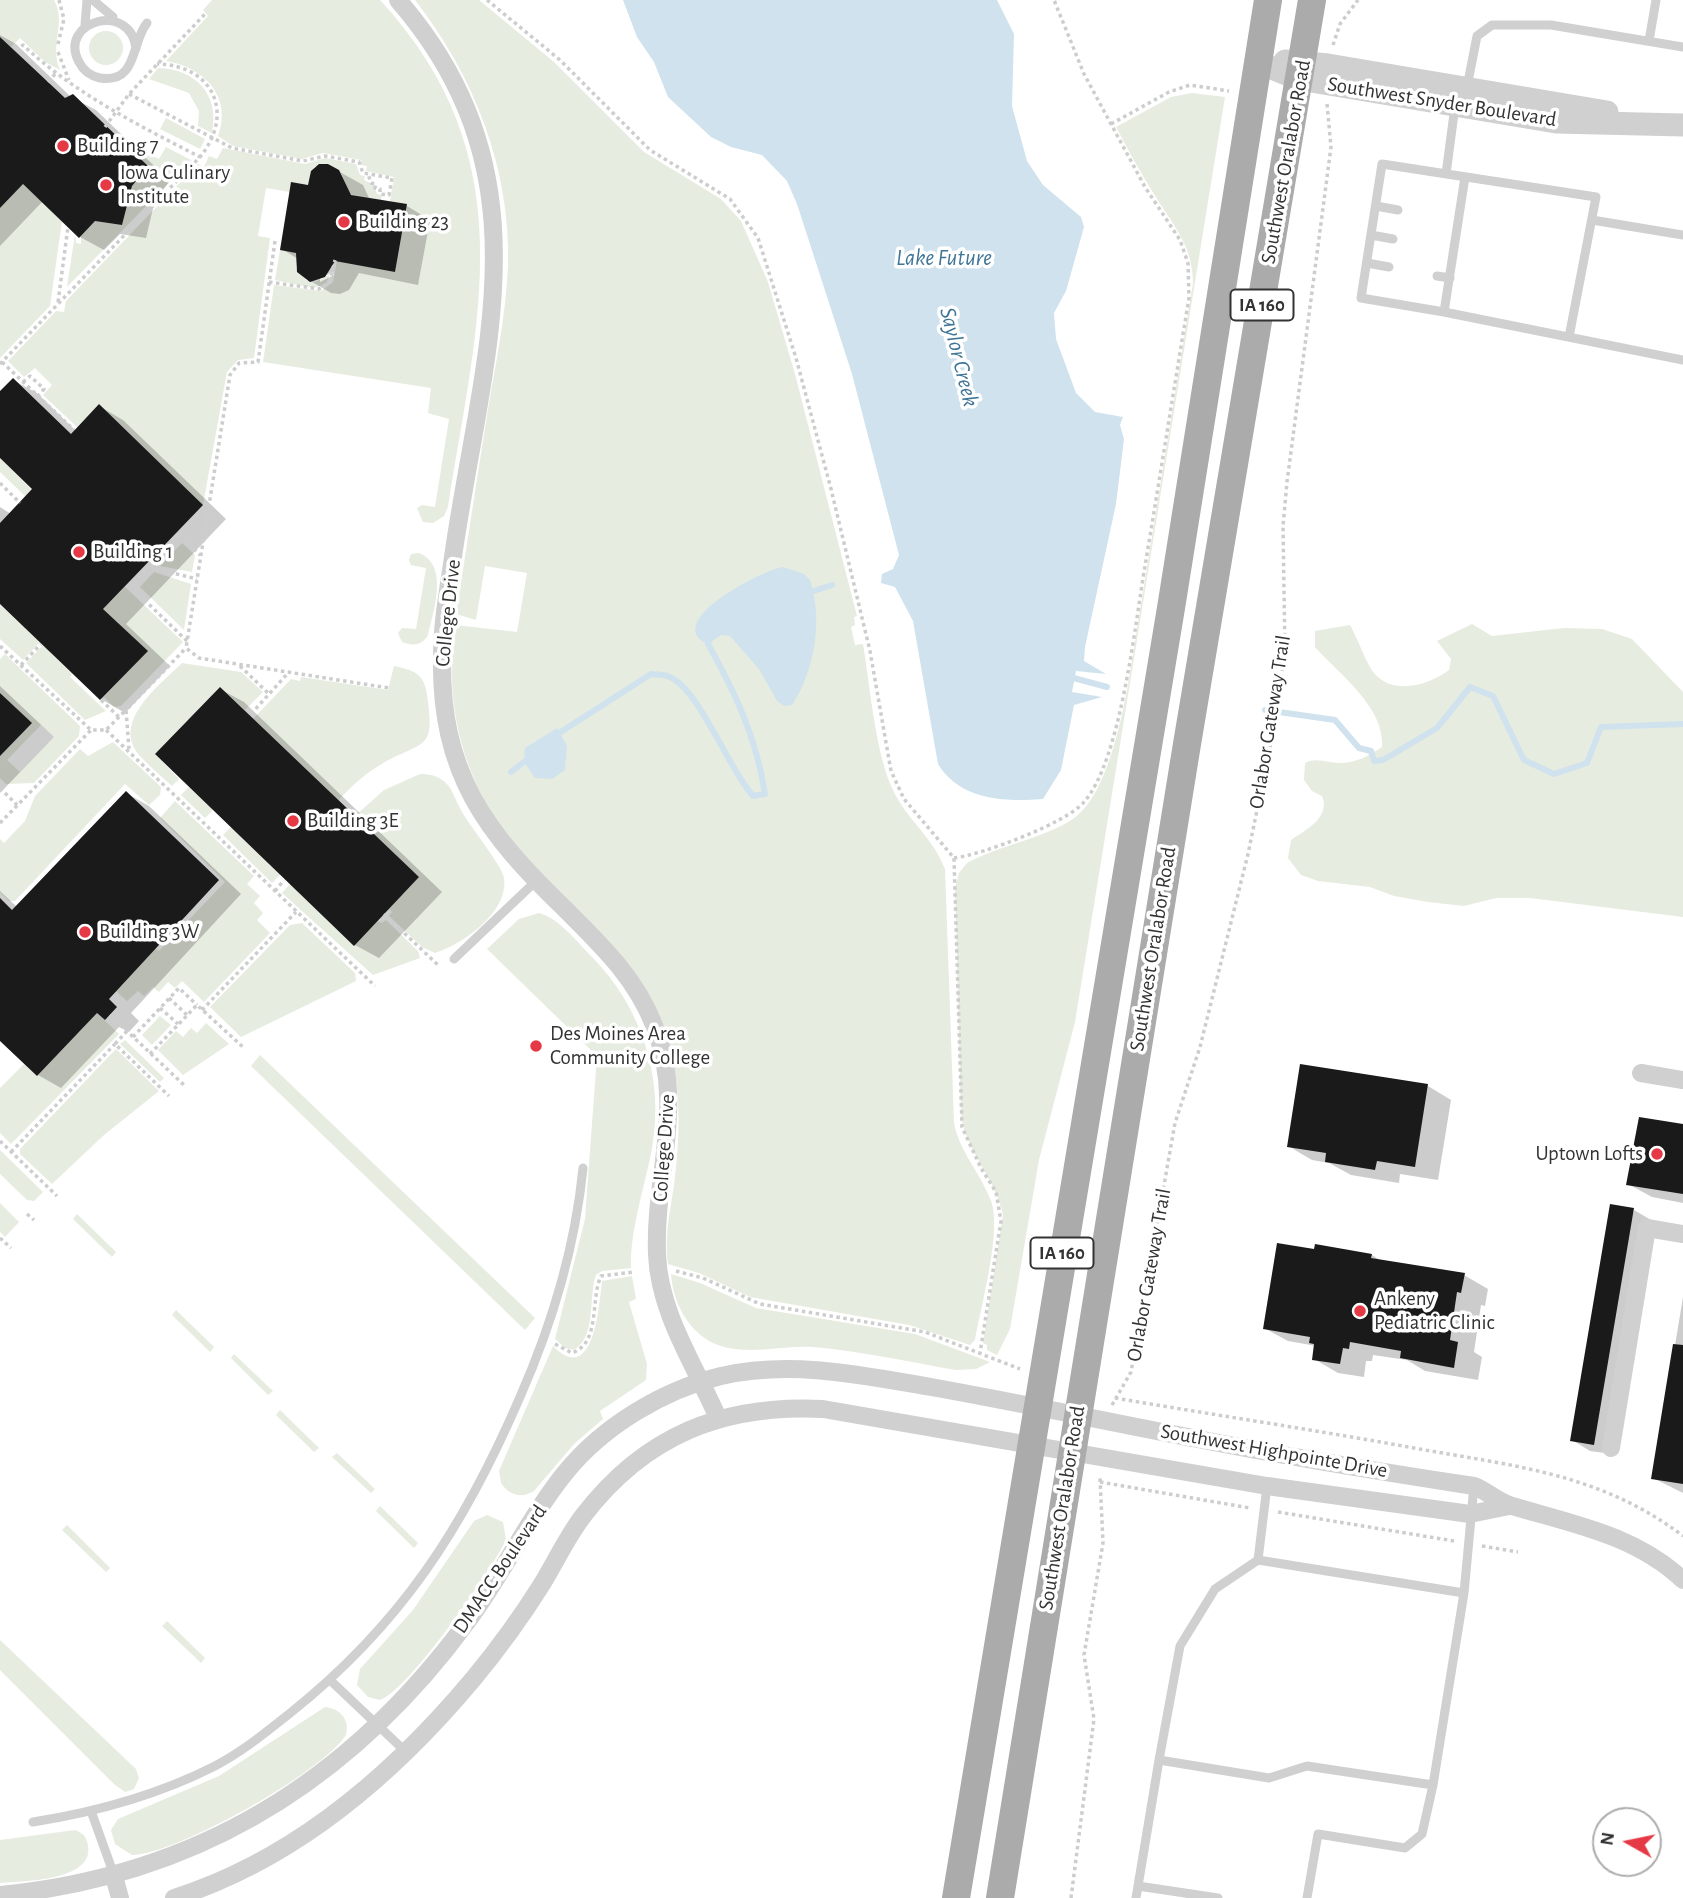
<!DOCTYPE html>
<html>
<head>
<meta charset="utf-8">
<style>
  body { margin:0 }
  #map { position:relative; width:1683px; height:1898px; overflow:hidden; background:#fff; font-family:"Alegreya Sans",sans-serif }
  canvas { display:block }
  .north { position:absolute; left:1592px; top:1807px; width:70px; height:70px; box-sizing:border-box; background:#fff; border:2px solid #adadad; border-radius:50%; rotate:279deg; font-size:19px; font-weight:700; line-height:28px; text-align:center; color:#333 }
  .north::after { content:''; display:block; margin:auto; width:24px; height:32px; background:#e63946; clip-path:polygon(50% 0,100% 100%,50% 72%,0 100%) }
</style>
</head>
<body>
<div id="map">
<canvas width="1683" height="1898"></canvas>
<div class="north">N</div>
</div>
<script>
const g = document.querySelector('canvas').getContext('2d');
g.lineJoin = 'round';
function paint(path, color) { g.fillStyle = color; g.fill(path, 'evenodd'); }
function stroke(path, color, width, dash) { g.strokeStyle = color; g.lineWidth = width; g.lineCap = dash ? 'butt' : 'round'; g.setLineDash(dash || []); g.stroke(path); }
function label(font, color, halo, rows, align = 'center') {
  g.font = font + ' "Alegreya Sans",sans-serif'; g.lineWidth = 7; g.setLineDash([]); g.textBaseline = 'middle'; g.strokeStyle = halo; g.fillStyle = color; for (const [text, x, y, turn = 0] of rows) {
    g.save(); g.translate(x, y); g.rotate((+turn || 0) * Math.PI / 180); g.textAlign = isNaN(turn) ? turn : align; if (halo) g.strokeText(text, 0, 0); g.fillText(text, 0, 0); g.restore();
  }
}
const green = new Path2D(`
  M 0,0 L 54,0 C 67,23 49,45 60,70 L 45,62 L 20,38 L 11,47 L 0,36 Z
  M 212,0 L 380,0 C 526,158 478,318 448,507 L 444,516 L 433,523 L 423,522 L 417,508 L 422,505 L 435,507 L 449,419 L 428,413 L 431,388 L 263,362 L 274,285 L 321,291 L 333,282 L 337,261 L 395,272 L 407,205 L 390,201 L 394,177 L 366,171 L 367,166 L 361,165 L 361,160 L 323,153 L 302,159 L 233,146 L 218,136 C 233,96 203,67 166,61 L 208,16 L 203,10 Z
  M 415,0 L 479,0 L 554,62 L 644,152 L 721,199 L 741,221 L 768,282 L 795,374 L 857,616 L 854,617 L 855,625 L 851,627 L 855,645 L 863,644 C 870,686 875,750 892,788 C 905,818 933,837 945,869 L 954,1123 C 959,1151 981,1174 991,1201 C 1002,1230 981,1307 975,1340 L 970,1345 L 909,1325 L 750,1297 L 699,1273 L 668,1264 C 664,1238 670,1212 674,1185 C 681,1132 682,1073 662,1022 C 634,953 576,913 527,860 C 467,795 442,711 455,625 L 517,632 L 527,573 L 485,566 L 476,620 L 456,614 C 467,546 477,477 488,409 C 496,362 506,314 508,266 C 511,169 474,76 415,0 Z
  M89 48a17 17 0 1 1 34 0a17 17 0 1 1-34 0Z
  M 158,68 C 196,69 220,95 212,133 L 198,126 L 199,111 L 189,93 L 149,79 Z
  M 1192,93 L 1225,97 L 1075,1022 L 1039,1160 L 1010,1329 L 997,1355 L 987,1350 L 987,1345 L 983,1343 L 1003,1215 C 996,1179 967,1153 961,1116 L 955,888 L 959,873 L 967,863 C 1000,845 1042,839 1073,819 C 1107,796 1122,718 1129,679 L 1193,283 C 1193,245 1172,224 1154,194 C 1140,172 1128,150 1116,127 L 1171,97 Z
  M 166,118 L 205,139 L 200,149 L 160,129 Z
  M 166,147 L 191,160 L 67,287 L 75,234 L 76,243 L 81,244 L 81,236 L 95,221 L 122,225 L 132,186 L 143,162 L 140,159 L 144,151 L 159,159 Z
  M 223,148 L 305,164 L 325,158 L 356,164 L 360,175 L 365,176 L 364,180 L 374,185 L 377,194 L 382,195 L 381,200 L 349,194 L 342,174 L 328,164 L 314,167 L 308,185 L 292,182 L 290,192 L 266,188 L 258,236 L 270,238 L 254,358 L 238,360 L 227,372 L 203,505 L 99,404 L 77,427 L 43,395 L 52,385 L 35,368 L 24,377 L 8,361 L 56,311 L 64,312 L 66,301 L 198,164 L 204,167 L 209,156 L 217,159 Z
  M 23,184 L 62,221 L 50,306 L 0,358 L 0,208 Z
  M 280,250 L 298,253 L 296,268 L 306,280 L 316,282 L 330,274 L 326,284 L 313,288 L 275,280 Z
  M 0,458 L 32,490 L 26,497 L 0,472 Z
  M 182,543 L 195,555 L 192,572 L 160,566 Z
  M 419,553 C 449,565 434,610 428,635 C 422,646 412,646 402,642 L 398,633 L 402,628 L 416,629 L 426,568 L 411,565 L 409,560 L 411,554 Z
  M 154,572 L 191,584 L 184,630 L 140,587 Z
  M 125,587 L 183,642 L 121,706 L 114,707 L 104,697 L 147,651 L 103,609 Z
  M 0,604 L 40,642 L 23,660 L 0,639 Z
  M 1472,624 L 1492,636 L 1564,628 L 1602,629 L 1632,639 L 1683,692 L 1683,917 L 1530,898 L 1496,898 L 1464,906 L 1428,902 L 1394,896 L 1370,887 L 1318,881 L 1301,875 L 1288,858 L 1291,840 C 1306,830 1331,817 1322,796 L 1312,791 L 1304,780 L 1305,763 C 1317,757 1327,763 1339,763 C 1356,763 1369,756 1382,747 C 1385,707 1339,674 1315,647 L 1315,631 L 1350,625 C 1357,637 1367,665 1374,673 C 1393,696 1429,685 1449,670 L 1451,659 L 1437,641 Z
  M 43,645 L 72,674 L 70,677 L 106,711 L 85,720 L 26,663 Z
  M 5,654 L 80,726 L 79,736 L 34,783 L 6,784 L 0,778 L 0,756 L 31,723 L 0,693 L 0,659 ZM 41,725 L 54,737 L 20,772 L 7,760 Z
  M 182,663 L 241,672 L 263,692 L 245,710 L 220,687 L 155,754 L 179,779 L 172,786 C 161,776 149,766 139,755 C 111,721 161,684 182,663 Z
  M 394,666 C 413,670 424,673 427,695 C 435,750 426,740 385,762 C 367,772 352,785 339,800 L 253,719 L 291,679 L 300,681 L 301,677 L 388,690 Z
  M 113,742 L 161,787 L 160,795 L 149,805 L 125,784 L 15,901 L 9,901 L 0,892 L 0,839 L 4,843 L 25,821 L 35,796 L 80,749 L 88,756 Z
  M 420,774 C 430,774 438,776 445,782 C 453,789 456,802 461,810 C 470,827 502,865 504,878 C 509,912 463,944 435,953 L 422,947 L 389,916 L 392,912 L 389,909 L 419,877 L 355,816 L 384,790 Z
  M 189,787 L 213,810 L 205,818 L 181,795 Z
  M 175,801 L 254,876 L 247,884 L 260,896 L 254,903 L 263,913 L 257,920 L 270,933 L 204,1002 L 182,981 L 175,988 L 168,982 L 159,992 L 153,987 L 144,996 L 138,991 L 127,1001 L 116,991 L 155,948 L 159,951 L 225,882 L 160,818 Z
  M 231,827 L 281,874 L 272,883 L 223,835 Z
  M 290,884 L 382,923 L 386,920 L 418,951 L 420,958 L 373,975 L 282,893 Z
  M 539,913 C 559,918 578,943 592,957 C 641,1006 665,1079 652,1148 C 645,1187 630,1228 631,1268 L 602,1271 L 596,1275 C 588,1297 597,1336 574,1350 L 565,1348 L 555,1339 L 585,1219 L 597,1056 L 487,949 L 519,919 Z
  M 302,923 L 355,973 L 356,981 L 241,1037 L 210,1007 L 290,925 Z
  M 97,1013 L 119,1034 L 11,1144 L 0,1133 L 0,1088 L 24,1064 L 37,1076 Z
  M 160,1016 L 171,1025 L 152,1045 L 142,1035 Z
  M 206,1023 L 229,1044 L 183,1075 L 158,1050 L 176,1031 L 183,1037 L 191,1028 L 197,1033 Z
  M 125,1040 L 164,1078 L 160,1082 L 120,1044 Z
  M 116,1049 L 159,1091 L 104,1135 L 52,1184 L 20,1154 L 20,1149 Z
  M 260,1055 L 535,1318 L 525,1330 L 251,1066 Z
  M 0,1150 L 43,1192 L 34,1201 L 27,1200 L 0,1174 Z
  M 0,1203 L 19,1222 L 5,1237 L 0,1232 Z
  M 77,1214 L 116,1252 L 112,1257 L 73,1219 Z
  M 671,1274 L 700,1283 L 756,1308 L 915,1334 L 990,1362 L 976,1369 L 956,1370 C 909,1362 861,1351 813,1347 C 781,1345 743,1357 713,1343 C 687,1330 673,1302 671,1274 Z
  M 632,1276 L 636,1299 L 629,1302 L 647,1364 L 646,1380 L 600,1411 L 603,1419 L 574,1444 L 534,1491 C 521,1499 509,1495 501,1483 L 499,1471 L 553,1346 C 594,1387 599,1306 602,1281 Z
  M 176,1310 L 214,1347 L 210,1352 L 172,1315 Z
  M 234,1354 L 273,1391 L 268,1395 L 231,1358 Z
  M 280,1410 L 319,1448 L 314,1452 L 276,1415 Z
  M 337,1453 L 375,1489 L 371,1493 L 332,1457 Z
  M 380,1506 L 418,1543 L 414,1548 L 376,1511 Z
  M 487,1515 L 503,1522 L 506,1540 C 491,1571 409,1690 380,1700 L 368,1697 L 357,1685 L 360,1669 L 413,1610 L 474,1521 Z
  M 67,1525 L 110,1568 L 106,1572 L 62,1530 Z
  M 167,1621 L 205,1658 L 201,1663 L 162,1626 Z
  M 0,1640 L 136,1769 L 139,1778 L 134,1789 L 125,1792 L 115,1785 L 0,1670 Z
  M 325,1707 C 341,1709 350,1720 346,1735 C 323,1772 175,1855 132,1855 L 115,1844 L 111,1830 L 118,1819 L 219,1776 Z
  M 75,1830 C 83,1833 87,1837 88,1846 C 94,1881 23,1881 0,1883 L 0,1840 Z`);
const water = new Path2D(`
  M 623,0 L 997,0 L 1014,34 L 1012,106 L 1027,161 L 1043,185 L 1081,217 L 1084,227 L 1066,291 L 1054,313 L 1056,339 L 1076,393 L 1095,412 L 1123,417 L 1120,425 L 1124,439 L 1116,504 L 1085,647 L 1084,661 L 1106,674 L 1076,671 L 1072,692 L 1102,697 L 1074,705 L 1061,770 L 1043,799 C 1004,802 960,800 938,764 L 913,621 L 895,587 L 881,583 L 882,574 L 893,569 L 899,555 L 852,374 L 797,204 L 787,181 L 762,155 L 731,147 L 711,137 L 668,97 L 654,62 L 637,37 Z
  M 783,567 L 804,574 L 810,580 C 823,620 815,670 792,705 L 784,706 L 777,701 L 759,669 L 730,636 L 721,635 L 708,644 C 660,623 762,570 783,567 Z
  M 557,728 L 567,746 L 565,770 L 552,779 L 535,778 L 524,762 L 525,748 Z`);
const shadow = new Path2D(`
  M 0,35 L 16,44 L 71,97 L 96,110 L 170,181 L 155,200 L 146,238 L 120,234 L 104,250 L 80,237 L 43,201 L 0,246 Z
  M 338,171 L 363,185 L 370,200 L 407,206 L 430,220 L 418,285 L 359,273 L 349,290 L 340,294 L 331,293 L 307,279 L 298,259 L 282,249 L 310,187 ZM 333,272 L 334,275 L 320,282 L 320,278 Z
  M 13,380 L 37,393 L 76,431 L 99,406 L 123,420 L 226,519 L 126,624 L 170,666 L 125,713 L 101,699 L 0,602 L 0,507 L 11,514 L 34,489 L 0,456 L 0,393 Z
  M 0,686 L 54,737 L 0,793 Z
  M 220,689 L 244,702 L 442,892 L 379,958 L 355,945 Z
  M 126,793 L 149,806 L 241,894 L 131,1013 L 139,1021 L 129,1032 L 119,1027 L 61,1088 L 38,1075 L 0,1038 L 0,891 L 17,907 Z
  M 1428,1086 L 1451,1100 L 1438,1180 L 1400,1174 L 1399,1183 L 1351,1175 L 1329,1163 L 1312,1160 L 1288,1146 Z
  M 1683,1126 L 1683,1203 L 1652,1197 L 1628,1184 Z
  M 1634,1210 L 1651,1220 L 1612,1454 L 1590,1451 L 1572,1440 Z
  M 1315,1251 L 1372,1255 L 1383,1262 L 1464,1275 L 1488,1289 L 1485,1306 L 1481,1305 L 1474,1352 L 1482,1357 L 1478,1380 L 1425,1371 L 1407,1360 L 1373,1355 L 1372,1361 L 1366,1361 L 1364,1377 L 1338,1373 L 1314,1359 L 1316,1346 L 1288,1341 L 1264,1328 Z
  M 1683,1297 L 1683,1493 L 1653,1478 Z`);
const stream = new Path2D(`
  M 805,594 L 832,585
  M 1070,677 L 1107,687
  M 1265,710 L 1335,720 L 1359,748 L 1371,751 L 1374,761 L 1383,760 L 1437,728 L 1470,687 L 1493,696 L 1524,760 L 1554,774 L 1587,763 L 1601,727 L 1683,724
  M 556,735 L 651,674 C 656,675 662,674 667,676 C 697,684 729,770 753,796 L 765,794 C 756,737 736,694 708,644 L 710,636
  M 511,772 L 529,758`);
const building = new Path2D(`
  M 0,37 L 65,98 L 73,94 L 148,166 L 132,186 L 122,225 L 95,221 L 79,238 L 23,184 L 0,208 Z
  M 319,164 L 328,164 L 339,170 L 351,195 L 407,204 L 395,272 L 335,261 L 325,277 L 310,282 L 297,272 L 296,253 L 280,250 L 291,182 L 308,185 L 311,171 Z
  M 13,378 L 71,434 L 99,404 L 203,505 L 103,609 L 148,651 L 100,700 L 0,604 L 0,523 L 32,489 L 0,458 L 0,391 Z
  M 220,687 L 419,877 L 354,946 L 155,754 Z
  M 0,693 L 32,723 L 0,756 Z
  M 126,791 L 219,880 L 109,999 L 117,1007 L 105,1020 L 97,1013 L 37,1076 L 0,1041 L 0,898 L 12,910 Z
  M 1300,1064 L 1428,1084 L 1415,1167 L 1377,1161 L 1375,1170 L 1325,1162 L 1326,1153 L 1287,1147 Z
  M 1639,1117 L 1683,1124 L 1683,1194 L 1626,1185 Z
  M 1610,1204 L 1634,1208 L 1594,1445 L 1570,1441 Z
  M 1277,1243 L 1314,1249 L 1315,1244 L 1372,1254 L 1371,1258 L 1465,1273 L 1461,1293 L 1457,1292 L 1450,1340 L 1458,1342 L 1454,1368 L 1400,1358 L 1401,1351 L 1350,1342 L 1349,1349 L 1343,1348 L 1340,1364 L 1312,1360 L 1314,1344 L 1309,1343 L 1310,1337 L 1263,1329 Z
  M 1673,1344 L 1683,1345 L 1683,1484 L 1651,1479 Z`);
const path = new Path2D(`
  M 487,0 L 560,60 L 650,150 L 730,199 L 758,238 L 796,358 L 831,489 L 870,651 L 891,771 L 904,799 L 954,858 L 962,1127 L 981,1168 L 996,1192 L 1001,1221 L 980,1353
  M 58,44 L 64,19 L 59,0
  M 1333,45 L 1340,24 L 1358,0
  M 16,51 L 23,45 C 74,93 138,125 200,157
  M 58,52 L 69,80
  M 48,82 L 56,73
  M 129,94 L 232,148 L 303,161 L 325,156 L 359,162 L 363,173 L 392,178 L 389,195 L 380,194 L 380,189 L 375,188 L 376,184 L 371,183 L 368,174
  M 1111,124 L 1169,92 L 1190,85 L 1229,91
  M 105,127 L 129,94 L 206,13
  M 275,241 L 258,362 L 239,363 L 230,375 L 186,648 L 199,658 L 389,688
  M 269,282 L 319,289 L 330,282 L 335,260
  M 58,302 L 68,227
  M 2,362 L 74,430
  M 0,364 L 200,157 C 235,114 214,65 157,64
  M 23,382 L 30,376 L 44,389 L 38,396
  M 0,483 L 20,503
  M 179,534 L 200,555
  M 151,563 L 157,569 L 197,579
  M 187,641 L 130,586 L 209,503
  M 0,646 L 91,730 L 106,730 L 126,710
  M 21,665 L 41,644
  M 240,666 L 269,694
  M 101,700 L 119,717
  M 251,714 L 289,672
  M 106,730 L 375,986
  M 129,749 L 126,710 L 186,648
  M 0,788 L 17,805
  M 0,823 L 91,730
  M 954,858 C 981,855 1067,823 1084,802 C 1121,760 1135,624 1145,566 C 1160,477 1174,388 1189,298 L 1188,263 L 1180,240 L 1145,187 L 1084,74 L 1054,0
  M 275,891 L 284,880
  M 384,914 L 438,965
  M 169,998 L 187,1015
  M 160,1008 L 178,1024
  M 202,1010 L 296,912
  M 110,1015 L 185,1086
  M 127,1031 L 115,1044 L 169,1096
  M 133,1037 L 179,988 L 197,1005
  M 150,1054 L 197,1005 L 244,1048
  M 0,1141 L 57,1196
  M 11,1152 L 115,1044
  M 27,1214 L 34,1220
  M 0,1238 L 11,1248
  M 676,1271 L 703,1278 L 760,1304 L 925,1332 L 1020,1369
  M 555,1344 L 572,1353 C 601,1343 590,1299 601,1276 L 634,1272
  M 1115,1398 C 1215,1415 1315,1430 1414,1448 C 1513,1466 1600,1473 1683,1536
  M 1112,1405 L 1131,1372 L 1175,1123 L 1200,1047 L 1248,854 L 1272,738 L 1285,653 L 1283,526 L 1287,482 L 1331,147 L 1327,104
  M 1100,1482 L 1250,1508
  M 1278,1512 L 1454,1541
  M 1482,1546 L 1518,1552
  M 1071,1898 L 1094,1719 L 1084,1655 L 1103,1543 L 1100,1478`);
const service = new Path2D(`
  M 93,0 L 113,17
  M 85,25 L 87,0
  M 1649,41 L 1656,0
  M 136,49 C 131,0 57,21 79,62 C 83,70 91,76 100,78 C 138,84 131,42 147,23
  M 1467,87 L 1477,36 L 1492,25 L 1551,25 L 1683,47
  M 1446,174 L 1455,106
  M 1465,177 L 1444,312 L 1361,298 L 1382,164 L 1596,197 L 1569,337
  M 1376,206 L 1398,210
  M 1592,220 L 1683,235
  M 1371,235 L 1393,239
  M 1367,263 L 1389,267
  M 1437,276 L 1450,278
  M 1444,312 L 1683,360
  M 454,959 L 536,881
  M 1267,1486 L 1258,1560 L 1215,1589 L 1180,1646 L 1159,1760 L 1269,1778 L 1307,1766 L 1433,1785
  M 1258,1560 L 1464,1593
  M 330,1680 L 406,1752
  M 1159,1760 L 1138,1886 L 1218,1898
  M 91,1811 L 114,1875
  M 33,1822 C 96,1812 158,1795 215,1766 C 242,1752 265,1733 289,1714 C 401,1625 464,1527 520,1397 C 553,1322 575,1249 583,1168
  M 1136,1898 L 1138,1886
  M 1307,1898 L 1318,1834 L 1405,1848 L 1422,1834 L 1433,1785 L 1464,1593 L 1474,1486`);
const minor = new Path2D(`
  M 398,0 C 549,174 484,348 454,550 C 449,586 442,621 442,657 C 440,774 486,833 566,910 C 602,946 635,977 654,1025 C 686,1107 654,1173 657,1254 C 659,1313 695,1365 718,1418
  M 1641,1073 L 1683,1080
  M 1611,1448 L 1647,1228 L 1683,1234
  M 114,1876 L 120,1898
  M 0,1895 C 198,1876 350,1781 467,1622 C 503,1574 528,1519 565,1473 C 603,1426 663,1390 721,1376 C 792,1360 861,1375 931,1387 C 1021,1403 1109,1422 1198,1439 C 1289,1457 1382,1472 1474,1486 C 1487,1491 1498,1502 1512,1506 C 1573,1524 1635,1535 1683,1580
  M 174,1898 C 294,1860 394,1774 474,1678 C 498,1649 522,1616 542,1584 C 556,1561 567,1537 583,1516 C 645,1435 723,1404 823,1409 L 1267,1486 L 1470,1514 L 1509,1506`);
const tertiary = new Path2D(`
  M 1285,61 L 1328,65 L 1607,112
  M 1257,62 L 1299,79 L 1556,122 L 1683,125`);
const primary = new Path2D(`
  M 956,1898 L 1171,608 L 1268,0
  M 1000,1898 L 1187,744 L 1312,0`);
const markers = [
  [63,146,7,"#e63946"],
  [106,185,7,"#e63946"],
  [344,222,7,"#e63946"],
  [79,552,7,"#e63946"],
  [293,821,7,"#e63946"],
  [85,932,7,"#e63946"],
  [536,1046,7,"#e63946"],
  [1657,1154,7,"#e63946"],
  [1360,1311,7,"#e63946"]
];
const shields = [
  [1262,305,63],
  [1062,1253,63]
];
const shieldNames = [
  ["IA 160",1262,305],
  ["IA 160",1062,1253]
];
const streetNames = [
  ["Southwest Snyder Boulevard",1442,102,9],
  ["Southwest Oralabor Road",1286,162,-80],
  ["College Drive",448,613,-84],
  ["Orlabor Gateway Trail",1270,722,-81],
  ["Southwest Oralabor Road",1153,949,-81],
  ["College Drive",664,1148,-86],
  ["Orlabor Gateway Trail",1149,1275,-80],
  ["Southwest Highpointe Drive",1274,1451,10],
  ["Southwest Oralabor Road",1062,1508,-81],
  ["DMACC Boulevard",500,1569,-56]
];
const poiNames = [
  ["Building 7",77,146],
  ["Iowa Culinary",120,173],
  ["Institute",120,197],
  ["Building 23",358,222],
  ["Building 1",93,552],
  ["Building 3E",307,821],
  ["Building 3W",99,932],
  ["Des Moines Area",550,1034],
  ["Community College",550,1058],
  ["Uptown Lofts",1643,1154,"right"],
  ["Ankeny",1374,1299],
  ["Pediatric Clinic",1374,1323]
];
const waterNames = [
  ["Lake Future",944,258],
  ["Saylor Creek",959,357,76]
];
paint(green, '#e6ecdf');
paint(water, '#cfe2ee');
paint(shadow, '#0003');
stroke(stream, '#cfe2ee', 6);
paint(building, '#1a1a1a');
stroke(path, '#cdcdcd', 3.5, [3.5, 3.5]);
stroke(service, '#d0d0d0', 9);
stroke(minor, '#d0d0d0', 18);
stroke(tertiary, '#d0d0d0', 23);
stroke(primary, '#ababab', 28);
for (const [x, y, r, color] of markers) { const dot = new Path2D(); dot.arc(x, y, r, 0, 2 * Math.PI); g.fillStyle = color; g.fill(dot); stroke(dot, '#fff', 2.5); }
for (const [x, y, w] of shields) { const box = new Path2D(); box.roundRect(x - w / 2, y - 15.5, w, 31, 5); g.fillStyle = '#fff'; g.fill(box); stroke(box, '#333', 2); }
label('bold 19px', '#333', null, shieldNames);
label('21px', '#333', '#fff', streetNames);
label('21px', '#333', '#fff', poiNames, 'left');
label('italic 23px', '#3f7597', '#fff', waterNames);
</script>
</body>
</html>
